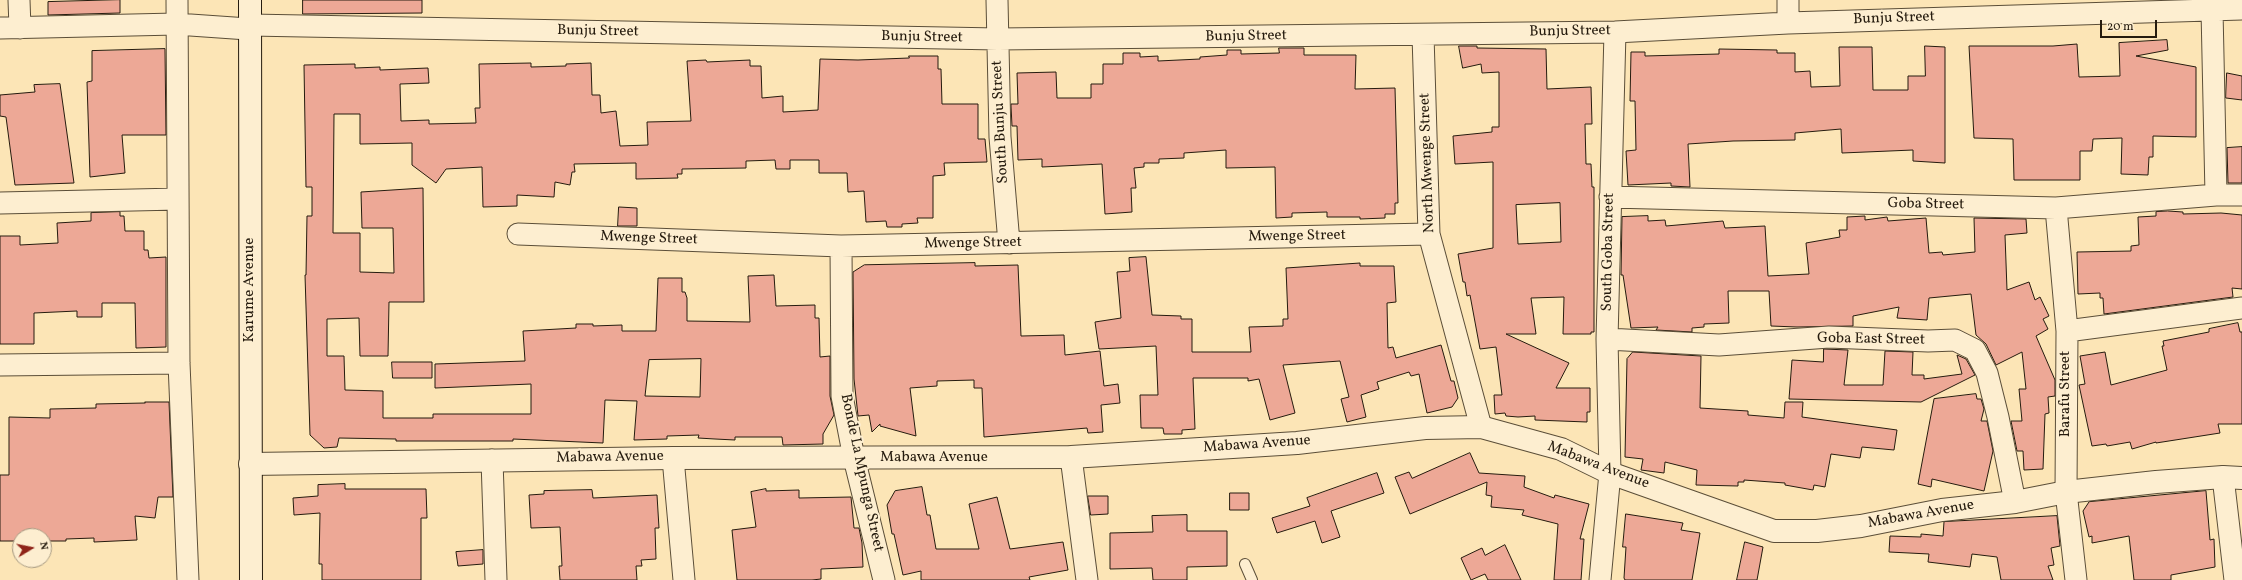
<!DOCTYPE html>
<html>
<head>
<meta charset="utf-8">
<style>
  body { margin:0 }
  #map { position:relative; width:2242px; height:580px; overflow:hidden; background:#fce5b6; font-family:Vollkorn,serif }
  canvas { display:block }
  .north { position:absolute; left:12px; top:528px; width:40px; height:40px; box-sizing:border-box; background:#fdeed0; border:1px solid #a79a82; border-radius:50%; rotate:80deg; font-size:11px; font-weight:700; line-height:16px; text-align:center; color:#251b0e }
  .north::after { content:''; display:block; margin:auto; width:14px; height:18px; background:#8f2418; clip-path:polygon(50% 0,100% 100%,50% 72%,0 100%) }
  .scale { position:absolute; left:2100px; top:20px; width:57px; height:18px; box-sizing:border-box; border:2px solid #251b0e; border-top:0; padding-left:5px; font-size:12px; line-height:14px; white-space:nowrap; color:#251b0e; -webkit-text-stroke:3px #fdeed0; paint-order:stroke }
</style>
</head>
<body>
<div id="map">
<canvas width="2242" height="580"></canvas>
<div class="north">N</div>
<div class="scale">20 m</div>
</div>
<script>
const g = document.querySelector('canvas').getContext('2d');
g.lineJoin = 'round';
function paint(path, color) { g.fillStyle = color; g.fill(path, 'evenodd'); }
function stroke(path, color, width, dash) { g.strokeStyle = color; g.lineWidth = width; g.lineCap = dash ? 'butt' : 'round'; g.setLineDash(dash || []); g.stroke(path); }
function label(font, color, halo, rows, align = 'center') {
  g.font = font + ' Vollkorn,serif'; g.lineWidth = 4; g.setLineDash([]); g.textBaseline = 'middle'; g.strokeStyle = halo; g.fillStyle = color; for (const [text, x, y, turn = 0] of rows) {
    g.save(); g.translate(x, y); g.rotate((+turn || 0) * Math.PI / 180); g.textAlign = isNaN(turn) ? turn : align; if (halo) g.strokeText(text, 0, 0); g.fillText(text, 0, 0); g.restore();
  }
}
const building = new Path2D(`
  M 120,0 L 120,13 L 48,15 L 48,2 Z
  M 303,0 L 422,0 L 422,13 L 303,14 Z
  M 2167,40 L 2168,50 L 2136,56 L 2196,67 L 2196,137 L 2153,136 L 2153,157 L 2149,157 L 2148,175 L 2121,174 L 2122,138 L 2093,139 L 2092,151 L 2080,151 L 2080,180 L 2014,180 L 2013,139 L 1974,138 L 1969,46 L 2053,46 L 2077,44 L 2079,77 L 2120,76 L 2119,43 Z
  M 1459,46 L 1477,46 L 1477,48 L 1546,49 L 1547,89 L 1591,87 L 1592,124 L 1585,124 L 1586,164 L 1591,164 L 1592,187 L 1594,187 L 1594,332 L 1591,332 L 1591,334 L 1563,334 L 1564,297 L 1531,298 L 1536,334 L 1506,334 L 1569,363 L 1556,388 L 1590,388 L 1590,412 L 1587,412 L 1587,422 L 1535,420 L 1535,416 L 1518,417 L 1506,416 L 1505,413 L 1495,414 L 1494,395 L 1502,395 L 1496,347 L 1480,349 L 1470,295 L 1467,296 L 1465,282 L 1463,282 L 1458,254 L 1493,248 L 1493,162 L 1455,164 L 1453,136 L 1492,132 L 1492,127 L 1499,127 L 1499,72 L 1482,73 L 1481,64 L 1463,68 ZM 1560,203 L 1561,242 L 1518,244 L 1516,205 Z
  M 1925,46 L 1945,47 L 1945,163 L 1913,161 L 1913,150 L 1842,153 L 1841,129 L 1795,133 L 1795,140 L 1733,141 L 1688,144 L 1690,187 L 1671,186 L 1671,183 L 1628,185 L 1626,151 L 1636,150 L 1635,101 L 1630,101 L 1631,52 L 1645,52 L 1645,56 L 1719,54 L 1719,49 L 1777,50 L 1777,53 L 1795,53 L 1795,72 L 1810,71 L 1811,87 L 1840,86 L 1839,47 L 1872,47 L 1873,90 L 1908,90 L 1908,76 L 1925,76 Z
  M 1279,48 L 1304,48 L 1304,55 L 1356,55 L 1355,89 L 1395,88 L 1398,203 L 1395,203 L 1395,214 L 1385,214 L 1385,218 L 1360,219 L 1360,217 L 1327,217 L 1327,212 L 1292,213 L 1292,217 L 1276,218 L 1275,167 L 1226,168 L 1226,150 L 1184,153 L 1184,158 L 1159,159 L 1159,163 L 1144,163 L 1144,167 L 1134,168 L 1136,188 L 1131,188 L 1132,212 L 1105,214 L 1102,164 L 1042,167 L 1042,159 L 1018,160 L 1017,126 L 1012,126 L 1011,106 L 1011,104 L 1018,104 L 1017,73 L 1056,72 L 1057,98 L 1091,98 L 1091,84 L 1103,84 L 1103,64 L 1123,64 L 1123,53 L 1140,53 L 1140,57 L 1158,56 L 1158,61 L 1200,59 L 1200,57 L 1227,55 L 1227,50 L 1241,50 L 1241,54 L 1279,53 Z
  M 165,49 L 166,135 L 122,135 L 125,173 L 90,177 L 87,82 L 92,81 L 92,51 Z
  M 909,56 L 938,56 L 938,69 L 941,69 L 942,104 L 978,104 L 978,139 L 985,139 L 987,162 L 944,163 L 945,175 L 933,176 L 933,218 L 917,218 L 918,223 L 902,224 L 902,227 L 887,227 L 886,221 L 866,222 L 864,191 L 848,192 L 847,173 L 819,173 L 819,160 L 790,160 L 790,169 L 776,169 L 775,160 L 746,161 L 746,168 L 682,169 L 682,174 L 677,174 L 678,178 L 636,179 L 636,163 L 574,164 L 575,172 L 572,172 L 570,185 L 555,182 L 554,197 L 517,195 L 517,206 L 483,207 L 482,167 L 446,169 L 436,183 L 412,165 L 412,143 L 360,144 L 360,114 L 334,114 L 333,233 L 360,233 L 360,272 L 394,273 L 393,228 L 362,228 L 361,192 L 423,188 L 424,302 L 389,302 L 388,356 L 360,356 L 359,318 L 327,319 L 327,356 L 344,356 L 345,390 L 383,391 L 383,418 L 433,418 L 433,414 L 531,414 L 531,384 L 435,388 L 435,364 L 525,361 L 523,331 L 576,328 L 576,324 L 593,324 L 593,326 L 622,325 L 622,331 L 656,331 L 658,278 L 682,278 L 682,292 L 685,292 L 687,298 L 687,321 L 750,322 L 748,276 L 774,275 L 776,306 L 815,305 L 815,318 L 819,318 L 820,357 L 830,356 L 830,396 L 834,415 L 823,434 L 823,444 L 783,445 L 782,437 L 735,437 L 735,440 L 715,439 L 698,438 L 699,435 L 667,436 L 667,439 L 634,440 L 637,401 L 605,400 L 603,443 L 513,439 L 513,441 L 396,441 L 396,439 L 339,438 L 337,447 L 324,448 L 310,435 L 305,275 L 306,275 L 307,216 L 312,216 L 312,187 L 306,187 L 304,65 L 355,64 L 355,68 L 380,67 L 380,70 L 428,68 L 429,83 L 400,84 L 401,121 L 429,120 L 429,124 L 476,123 L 475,108 L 480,108 L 479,64 L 531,63 L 531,67 L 566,66 L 566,64 L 591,63 L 592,95 L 600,95 L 601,113 L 616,111 L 620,146 L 648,145 L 647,122 L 691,121 L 687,61 L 706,60 L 707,62 L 750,60 L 750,66 L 761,66 L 762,98 L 783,96 L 783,112 L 818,110 L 820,59 L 858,60 L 909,58 ZM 701,359 L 700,397 L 645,396 L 649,360 Z
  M 2227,73 L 2242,76 L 2242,100 L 2226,98 Z
  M 60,84 L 74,183 L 15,185 L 6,117 L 0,116 L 0,95 L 35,92 L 34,85 Z
  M 2242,147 L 2242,183 L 2228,183 L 2227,148 Z
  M 619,207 L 637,208 L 637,226 L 618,226 Z
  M 2168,211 L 2183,212 L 2183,214 L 2221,213 L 2242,215 L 2242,289 L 2232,288 L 2233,297 L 2104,314 L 2103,298 L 2100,298 L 2100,293 L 2078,294 L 2077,252 L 2131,251 L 2131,246 L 2139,245 L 2138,217 L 2156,216 L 2156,212 Z
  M 120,212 L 120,216 L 124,216 L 125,231 L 144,231 L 144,250 L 148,250 L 149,258 L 166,257 L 166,347 L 136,348 L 135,303 L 102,303 L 102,317 L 77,317 L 77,311 L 34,313 L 34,344 L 0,344 L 0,236 L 20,236 L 20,245 L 58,243 L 57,223 L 91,221 L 91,213 Z
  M 1648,216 L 1648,221 L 1665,220 L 1666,226 L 1723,221 L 1725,228 L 1765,226 L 1768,276 L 1809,274 L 1806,243 L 1840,237 L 1839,230 L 1847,230 L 1847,217 L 1865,216 L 1865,220 L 1887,217 L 1888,221 L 1926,218 L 1929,253 L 1942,252 L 1943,255 L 1975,252 L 1974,218 L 2026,219 L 2027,233 L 2005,235 L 2007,290 L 2029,282 L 2035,300 L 2040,297 L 2049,316 L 2043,319 L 2048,329 L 2036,336 L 2055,380 L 2055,396 L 2048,397 L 2049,413 L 2045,414 L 2043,469 L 2024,470 L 2023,451 L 2017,451 L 2011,421 L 2022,421 L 2019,389 L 2026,389 L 2022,352 L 1996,365 L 1986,344 L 1976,335 L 1971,294 L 1929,298 L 1927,320 L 1897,318 L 1899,307 L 1853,316 L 1853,326 L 1797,327 L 1771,326 L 1769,291 L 1728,291 L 1729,323 L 1704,324 L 1704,327 L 1692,328 L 1692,332 L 1656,330 L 1658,327 L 1631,328 L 1623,275 L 1621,275 L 1622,217 Z
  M 1146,257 L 1152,315 L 1181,316 L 1181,319 L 1192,319 L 1192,352 L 1251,352 L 1249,327 L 1283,326 L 1283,319 L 1288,319 L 1286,268 L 1360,263 L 1360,266 L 1394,266 L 1396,302 L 1387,303 L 1388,348 L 1393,347 L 1396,358 L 1441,345 L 1451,381 L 1454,381 L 1458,398 L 1452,407 L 1427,413 L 1419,374 L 1411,376 L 1409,372 L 1377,382 L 1379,389 L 1361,395 L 1366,417 L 1347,422 L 1341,399 L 1349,397 L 1340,361 L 1283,365 L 1295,413 L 1270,420 L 1259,379 L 1248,381 L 1248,378 L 1193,378 L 1195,429 L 1182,430 L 1182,434 L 1164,434 L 1163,428 L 1141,428 L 1140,395 L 1158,395 L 1156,346 L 1099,349 L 1095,322 L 1121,318 L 1117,272 L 1130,271 L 1129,258 Z
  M 975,263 L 975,266 L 1018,265 L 1021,336 L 1064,335 L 1065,355 L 1100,351 L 1104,386 L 1118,384 L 1120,403 L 1101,405 L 1103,432 L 1088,433 L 1087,428 L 984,437 L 982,388 L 974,388 L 974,380 L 937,381 L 937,386 L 910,388 L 916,436 L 880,426 L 880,424 L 872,432 L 869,415 L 858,416 L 854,379 L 853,272 L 864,265 Z
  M 2238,323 L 2240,332 L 2242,332 L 2242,424 L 2218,424 L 2220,433 L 2156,443 L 2156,442 L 2132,449 L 2130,442 L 2107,446 L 2106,444 L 2092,446 L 2079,385 L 2085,384 L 2080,356 L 2105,352 L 2111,385 L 2167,370 L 2162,346 L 2164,346 L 2163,341 L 2209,332 L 2209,329 Z
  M 1824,349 L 1848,350 L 1844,385 L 1883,385 L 1885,351 L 1913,352 L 1912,375 L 1924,375 L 1924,379 L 1962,374 L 1957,355 L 1966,359 L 1975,375 L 1921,402 L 1789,399 L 1792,360 L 1823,362 Z
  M 1633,352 L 1701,356 L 1700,408 L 1748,411 L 1748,415 L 1784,418 L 1785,402 L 1803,402 L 1802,417 L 1897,430 L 1894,450 L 1862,447 L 1860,458 L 1831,454 L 1825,487 L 1814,485 L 1813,490 L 1785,485 L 1785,483 L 1744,480 L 1744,482 L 1738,482 L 1738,486 L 1696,485 L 1697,470 L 1665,462 L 1664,473 L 1641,470 L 1643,459 L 1625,457 L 1627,359 Z
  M 392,362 L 432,362 L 432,378 L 393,378 Z
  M 1976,394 L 1977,399 L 1981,399 L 1984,409 L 1981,421 L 1987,421 L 1993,451 L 1984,491 L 1932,479 L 1931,487 L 1918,484 L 1934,399 Z
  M 145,402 L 169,402 L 173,497 L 158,497 L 155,518 L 135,516 L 137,540 L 94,542 L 94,538 L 66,539 L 66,541 L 44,541 L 44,536 L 20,536 L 20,541 L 0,541 L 0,475 L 9,475 L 9,417 L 50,418 L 50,409 L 96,408 L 96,404 L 145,403 Z
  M 1470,453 L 1479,473 L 1525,476 L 1524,487 L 1554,498 L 1555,495 L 1589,504 L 1580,539 L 1584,539 L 1581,580 L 1554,580 L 1558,524 L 1522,515 L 1524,510 L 1491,507 L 1492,496 L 1486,495 L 1487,482 L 1410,514 L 1395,477 L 1409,472 L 1412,478 Z
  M 1377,473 L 1384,493 L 1331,511 L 1340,537 L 1322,543 L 1315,521 L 1277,533 L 1272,518 L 1310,506 L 1307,498 Z
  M 345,484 L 345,489 L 426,489 L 427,518 L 421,518 L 421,580 L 322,580 L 322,564 L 319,564 L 320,513 L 294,515 L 293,498 L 318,496 L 318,485 Z
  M 922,487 L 927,515 L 930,515 L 936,549 L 979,549 L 969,504 L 997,497 L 1010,549 L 1063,542 L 1068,570 L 1029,577 L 1030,580 L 921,580 L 921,571 L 903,575 L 894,534 L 892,534 L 887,505 L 895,491 Z
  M 766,489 L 766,491 L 799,490 L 799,498 L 851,497 L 854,528 L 859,528 L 862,543 L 863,567 L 821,569 L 821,579 L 812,580 L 737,580 L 732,530 L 756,527 L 751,492 Z
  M 592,490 L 593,498 L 657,495 L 659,528 L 655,528 L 656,559 L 641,560 L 642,566 L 636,566 L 637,580 L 560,580 L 559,566 L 562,566 L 560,527 L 531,528 L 529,495 L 544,494 L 544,491 Z
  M 2206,491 L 2210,540 L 2214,539 L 2215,567 L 2171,575 L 2171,580 L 2134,580 L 2129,536 L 2092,543 L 2092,536 L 2089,537 L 2083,511 L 2089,502 Z
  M 1230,493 L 1249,493 L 1249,510 L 1230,510 Z
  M 1088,496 L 1108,496 L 1108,514 L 1091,515 Z
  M 1626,514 L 1683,523 L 1681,530 L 1700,533 L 1692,580 L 1625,580 L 1624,578 L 1626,547 L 1623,547 Z
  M 1187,515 L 1187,531 L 1227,531 L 1227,566 L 1187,567 L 1187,580 L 1153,580 L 1152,568 L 1110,569 L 1110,533 L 1153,532 L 1152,516 Z
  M 2057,516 L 2060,546 L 2051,548 L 2054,565 L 2048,566 L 2053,580 L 2001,580 L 1997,557 L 1972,554 L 1970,567 L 1928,562 L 1929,554 L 1889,552 L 1890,536 L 1921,537 L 1921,534 L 1943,536 L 1944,522 Z
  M 1745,542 L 1763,547 L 1757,580 L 1737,580 Z
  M 1505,545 L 1521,580 L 1488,580 L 1485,574 L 1471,580 L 1461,558 L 1482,548 L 1485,555 Z
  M 483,550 L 483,564 L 458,566 L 456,552 Z`);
const service = new Path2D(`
  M 1245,564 L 1252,580`);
const minor = new Path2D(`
  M 19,0 L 20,28
  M 177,0 L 179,363 L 188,580
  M 997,0 L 1000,137 L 1009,243
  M 2212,10 L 2216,195
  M 1788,23 L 1788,0
  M 250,25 L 998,39 L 1615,32 L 1788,23 L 2242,9
  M 0,28 L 176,24 L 248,29
  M 1423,35 L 1429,234 L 1481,427
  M 1610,197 L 2056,208 L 2216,195 L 2242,195
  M 0,203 L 178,199
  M 2056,208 L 2067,331 L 2066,492 L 2076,580
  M 518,234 L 841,246 L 1429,234
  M 841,246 L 842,396 L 854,458 L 884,580
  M 2067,331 L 2242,308
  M 1607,339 L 1719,345 L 1829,337 L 1928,341 L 1955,340 L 1975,350 L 1987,373 L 1998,417 L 2015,502
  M 0,365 L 179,363
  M 1071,457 L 1087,580
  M 673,458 L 684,580
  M 492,460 L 496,580
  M 2223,477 L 2235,580
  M 1600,580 L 1610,473 L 1607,339 L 1615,32`);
const tertiary = new Path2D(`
  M 250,464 L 673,458 L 1071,457 L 1297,443 L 1425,428 L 1481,427 L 1561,449 L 1610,473 L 1774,531 L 1817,531 L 1861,526 L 1942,510 L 2015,502 L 2066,492 L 2156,482 L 2223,477 L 2242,478`);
const secondary = new Path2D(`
  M 250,0 L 251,580`);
const streetNames = [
  ["Bunju Street",1894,19,-2],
  ["Bunju Street",598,32,1],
  ["Bunju Street",1570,32,-1],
  ["Bunju Street",1246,37,-1],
  ["Bunju Street",922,38,1],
  ["South Bunju Street",1001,122,-93],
  ["North Mwenge Street",1428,163,-92],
  ["Goba Street",1926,205,1],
  ["Mwenge Street",1297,237,-1],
  ["Mwenge Street",649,239,2],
  ["Mwenge Street",973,244,-1],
  ["South Goba Street",1609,252,-89],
  ["Karume Avenue",250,290,-90],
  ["Goba East Street",1871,340,1],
  ["Barafu Street",2066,394,-90],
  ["Mabawa Avenue",1257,445,-4],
  ["Mabawa Avenue",610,458,-1],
  ["Mabawa Avenue",934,458],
  ["Mabawa Avenue",1598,466,21],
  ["Bonde La Mpunga Street",861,473,78],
  ["Mabawa Avenue",1921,515,-10]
];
paint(building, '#eda896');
stroke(building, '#251b0e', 1);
stroke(service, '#5b4e38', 12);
stroke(minor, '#5b4e38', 23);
stroke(tertiary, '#5b4e38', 24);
stroke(secondary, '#251b0e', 24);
stroke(service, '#fdeed0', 10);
stroke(minor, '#fdeed0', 21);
stroke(tertiary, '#fdeed0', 22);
stroke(secondary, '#fdeed0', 22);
label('15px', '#251b0e', '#fdeed0', streetNames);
</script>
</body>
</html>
